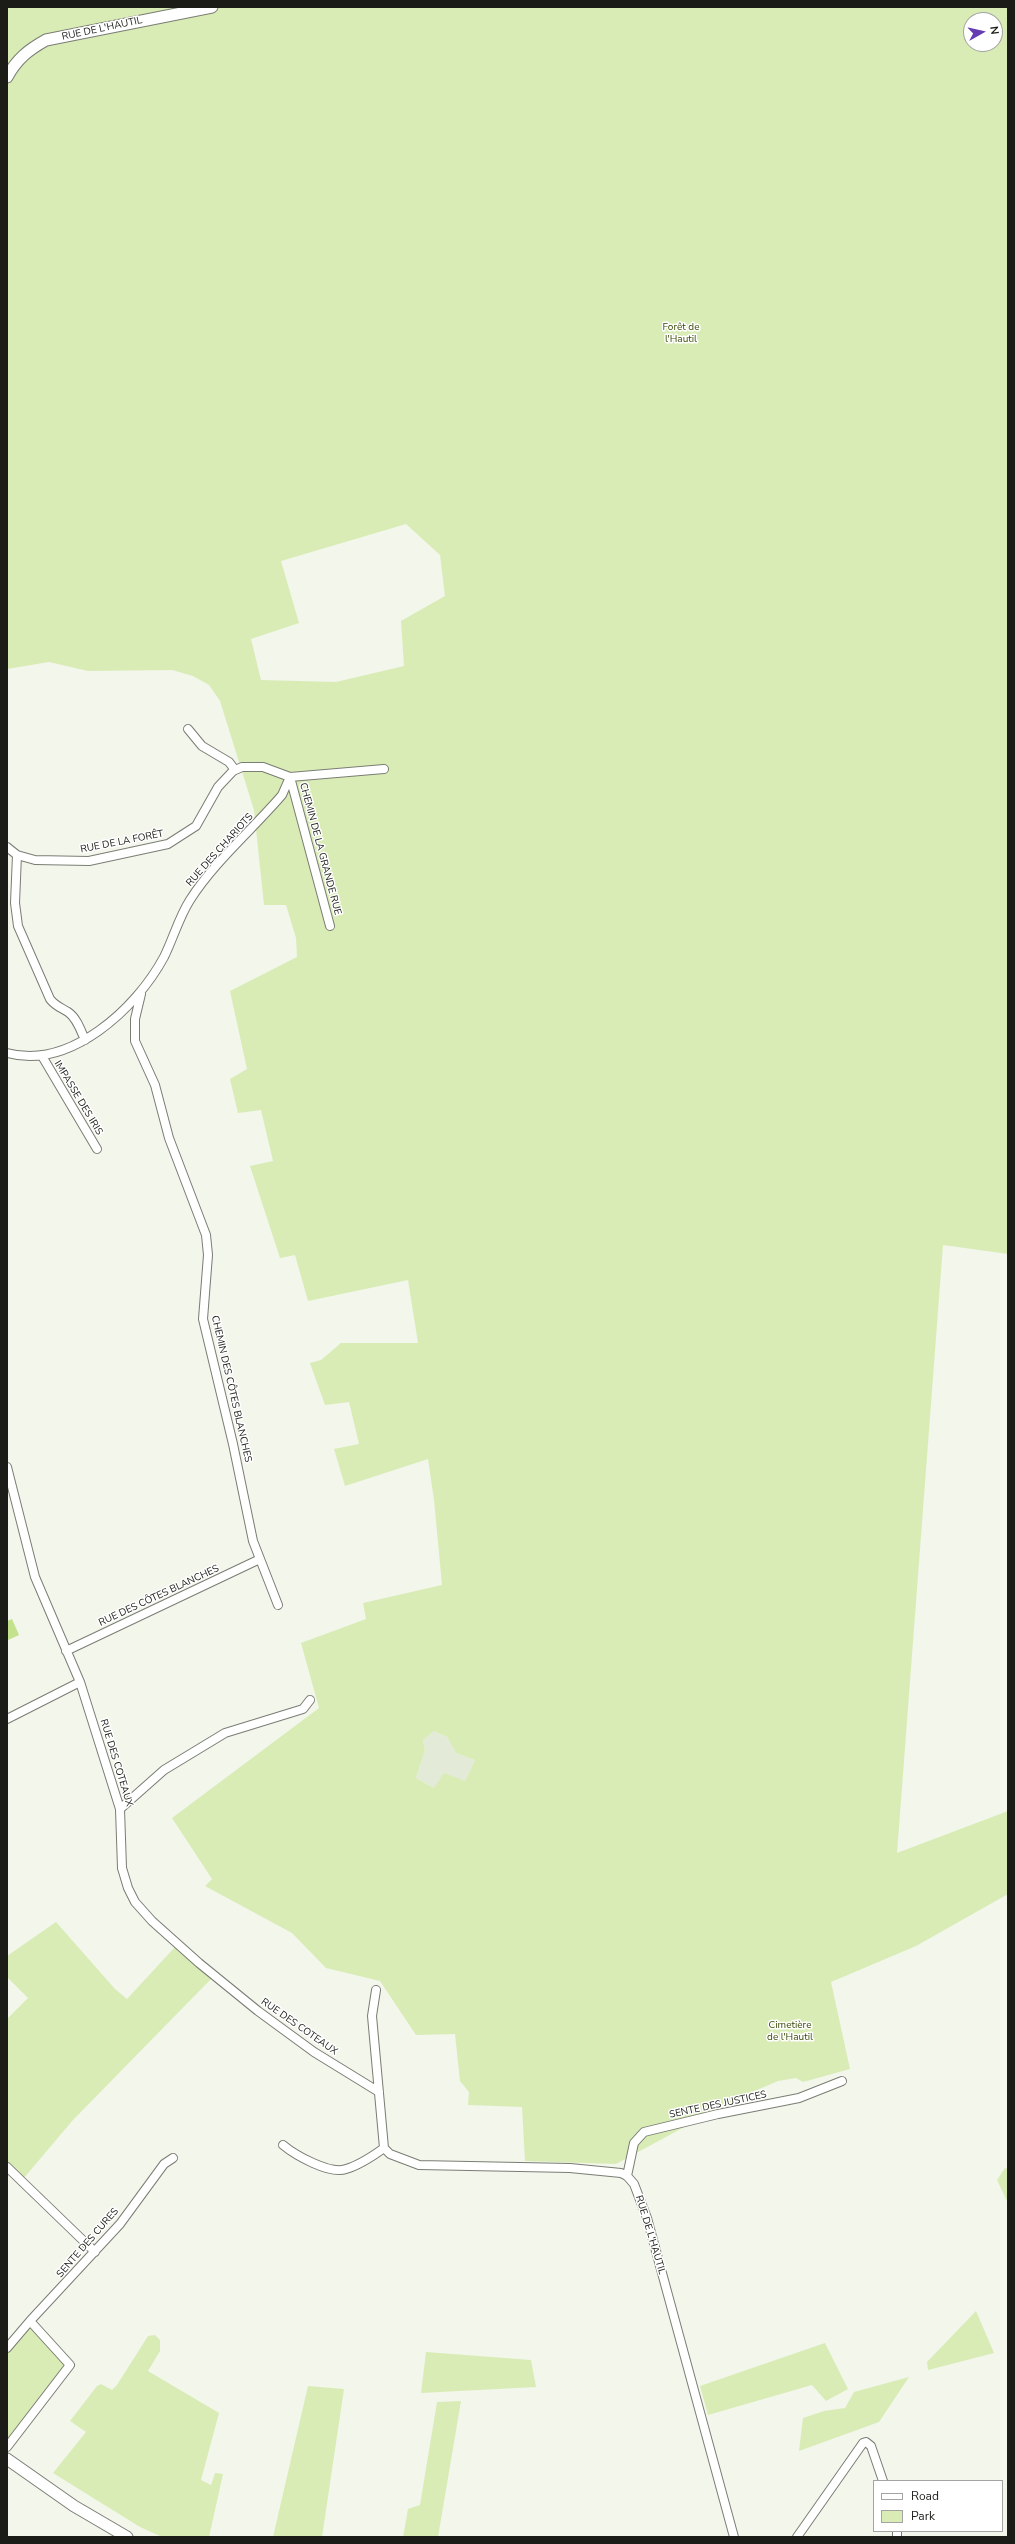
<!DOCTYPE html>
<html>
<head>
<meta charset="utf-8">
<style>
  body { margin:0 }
  #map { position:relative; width:1015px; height:2544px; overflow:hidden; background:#f2f6eb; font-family:"Nunito Sans",sans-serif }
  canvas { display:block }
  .frame { position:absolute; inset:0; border:8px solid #1b1c18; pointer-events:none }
  .legend { position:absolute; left:873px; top:2480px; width:130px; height:52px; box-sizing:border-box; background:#fff; border:1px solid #a4a4a3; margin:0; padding:5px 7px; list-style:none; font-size:12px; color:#1b1c18 }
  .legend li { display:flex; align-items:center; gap:8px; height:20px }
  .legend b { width:20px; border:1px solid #a4a4a3 }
  .north { position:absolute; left:963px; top:12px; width:40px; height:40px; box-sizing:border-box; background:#fff; border:1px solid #a4a4a3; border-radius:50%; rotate:82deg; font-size:11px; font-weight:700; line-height:16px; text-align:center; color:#1b1c18 }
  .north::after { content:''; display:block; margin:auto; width:14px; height:18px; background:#653cb4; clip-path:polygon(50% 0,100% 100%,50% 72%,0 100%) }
</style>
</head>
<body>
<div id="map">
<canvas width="1015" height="2544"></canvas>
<div class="frame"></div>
<ul class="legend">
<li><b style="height:5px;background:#fff"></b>Road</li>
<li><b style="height:11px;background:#d9ecb6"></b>Park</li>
</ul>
<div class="north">N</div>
</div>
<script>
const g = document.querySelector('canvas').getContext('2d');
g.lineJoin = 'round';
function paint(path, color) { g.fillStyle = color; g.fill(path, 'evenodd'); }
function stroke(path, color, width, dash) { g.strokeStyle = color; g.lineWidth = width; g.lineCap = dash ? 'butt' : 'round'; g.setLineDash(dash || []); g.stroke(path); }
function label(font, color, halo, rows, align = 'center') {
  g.font = font + ' "Nunito Sans",sans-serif'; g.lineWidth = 3; g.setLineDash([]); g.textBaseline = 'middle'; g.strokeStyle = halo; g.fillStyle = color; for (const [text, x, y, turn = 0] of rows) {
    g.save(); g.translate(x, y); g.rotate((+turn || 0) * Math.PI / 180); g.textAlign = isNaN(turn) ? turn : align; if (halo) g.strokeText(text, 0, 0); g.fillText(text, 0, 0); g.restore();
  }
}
const built = new Path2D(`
  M 434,1731 L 447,1737 L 456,1753 L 475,1760 L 465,1781 L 434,1788 L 416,1778 L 425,1750 L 423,1740 Z`);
const green = new Path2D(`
  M 7,7 L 1008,7 L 1008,1254 L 943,1245 L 897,1853 L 1008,1811 L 1008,1894 L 916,1946 L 831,1982 L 850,2069 L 803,2082 L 796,2078 L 778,2081 L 736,2099 L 616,2164 L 525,2161 L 522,2107 L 468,2105 L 469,2092 L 460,2081 L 455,2034 L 416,2035 L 380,1981 L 326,1968 L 292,1933 L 205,1886 L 212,1879 L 172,1818 L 319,1708 L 301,1643 L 366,1619 L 363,1603 L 442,1585 L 434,1500 L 428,1459 L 345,1486 L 334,1449 L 359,1444 L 349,1402 L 325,1405 L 310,1363 L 321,1360 L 341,1343 L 418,1343 L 408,1280 L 308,1301 L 295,1255 L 280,1258 L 250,1166 L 273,1161 L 261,1110 L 238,1113 L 230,1079 L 247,1069 L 230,991 L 297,957 L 296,938 L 286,905 L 264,905 L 254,810 L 220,701 L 209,685 L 193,676 L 172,670 L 88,671 L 49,662 L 7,669 ZM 971,20 L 995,20 L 995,44 L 971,44 ZM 406,524 L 440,555 L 445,596 L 401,621 L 404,666 L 336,682 L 261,680 L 251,639 L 299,623 L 281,561 ZM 434,1731 L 447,1737 L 456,1753 L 475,1760 L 465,1781 L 444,1773 L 434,1788 L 416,1778 L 425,1750 L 423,1740 Z
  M 56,1922 L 115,1989 L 127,1999 L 175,1947 L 211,1979 L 73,2120 L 23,2179 L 7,2162 L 7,2019 L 28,1998 L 7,1977 L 7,1956 Z
  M 1005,2168 L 1008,2169 L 1008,2203 L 997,2180 Z
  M 976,2311 L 994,2353 L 928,2370 L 927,2362 Z
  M 30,2321 L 74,2365 L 11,2439 L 7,2436 L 7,2345 Z
  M 155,2335 L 160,2340 L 160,2351 L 148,2371 L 219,2413 L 201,2480 L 211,2485 L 215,2473 L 223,2474 L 209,2537 L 162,2537 L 140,2527 L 53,2473 L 86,2432 L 70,2421 L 97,2386 L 101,2384 L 112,2390 L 117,2385 L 148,2336 Z
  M 825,2343 L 848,2389 L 826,2401 L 812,2385 L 708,2415 L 700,2386 Z
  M 426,2352 L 531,2360 L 536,2387 L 421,2393 Z
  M 909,2377 L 879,2422 L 799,2451 L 803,2418 L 824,2411 L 845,2408 L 854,2392 Z
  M 308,2386 L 344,2389 L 322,2537 L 273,2537 Z
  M 461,2401 L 438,2537 L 403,2537 L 408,2509 L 420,2505 L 437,2402 Z`);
const water = new Path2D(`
  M 12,1619 L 19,1635 L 8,1640 L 7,1621 Z`);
const minor = new Path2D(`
  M 188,729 L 202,746 L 229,762 L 235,770
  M 290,777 L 330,926
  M 7,847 L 17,855 L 35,860 L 89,861 L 168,844 L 196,826 L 218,787 L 233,771 L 242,767 L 263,767 L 290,777 L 384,769
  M 17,855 L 15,903 L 18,926 L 50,999 C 55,1006 62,1008 68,1012 C 77,1018 81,1031 85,1040
  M 141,994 L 135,1019 L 135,1041 L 155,1085 L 169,1138 L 206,1235 L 208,1255 L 203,1319 L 233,1444 L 253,1541 L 278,1605
  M 7,1053 C 70,1070 136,1009 164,957 C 173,939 179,917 190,900 C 214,862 253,829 282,795 L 290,777
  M 42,1056 L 97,1149
  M 7,1467 L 35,1577 L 80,1682 L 120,1809 L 122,1868 L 128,1888 L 135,1902 L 152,1921 L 199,1963 L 258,2011 L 314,2052 L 379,2092
  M 66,1651 L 260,1559
  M 7,1719 L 80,1682
  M 120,1809 L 164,1770 L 225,1733 L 303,1709 L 310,1700
  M 376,1990 L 372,2016 L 384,2148
  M 283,2145 C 295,2155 330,2175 346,2169 C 360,2165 373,2156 384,2148
  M 384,2148 L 390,2154 L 419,2165 L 570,2168 L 621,2173 L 627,2176 L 634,2184 L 647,2218 L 734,2537
  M 7,2167 L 95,2252
  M 627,2176 L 634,2143 L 644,2132 L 718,2114 L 799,2098 L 842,2081
  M 7,2348 L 30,2321
  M 7,2447 L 70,2365 L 30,2321 L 120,2224 L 164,2164 L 173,2158
  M 897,2531 L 897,2537
  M 797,2537 L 863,2443 L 866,2442 L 871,2446 L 883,2481`);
const secondary = new Path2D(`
  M 7,77 C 17,59 28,50 46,40 L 212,7
  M 7,2459 L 74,2506 L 127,2537`);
const streetNames = [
  ["RUE DE L'HAUTIL",102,29,-12],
  ["RUE DE LA FORÊT",122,842,-11],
  ["CHEMIN DE LA GRANDE RUE",320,849,75],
  ["RUE DES CHARIOTS",220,850,-48],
  ["IMPASSE DES IRIS",78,1098,59],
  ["CHEMIN DES CÔTES BLANCHES",231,1389,77],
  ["RUE DES CÔTES BLANCHES",159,1596,-25],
  ["RUE DES COTEAUX",116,1763,73],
  ["RUE DES COTEAUX",299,2027,35],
  ["SENTE DES JUSTICES",718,2105,-12],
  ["RUE DE L'HAUTIL",650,2235,73],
  ["SENTE DES CURES",88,2243,-49]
];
const parkNames = [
  ["Forêt de",681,328],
  ["l'Hautil",681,340],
  ["Cimetière",790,2026],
  ["de l'Hautil",790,2038]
];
paint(built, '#e3ead8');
paint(green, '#d9ecb6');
paint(water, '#c4e18b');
stroke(minor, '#7a7d74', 10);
stroke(secondary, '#7a7d74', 13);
stroke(minor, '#fff', 8);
stroke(secondary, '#fff', 11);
label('10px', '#1b1c18', '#fff', streetNames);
label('10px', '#384807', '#fff', parkNames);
</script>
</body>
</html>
